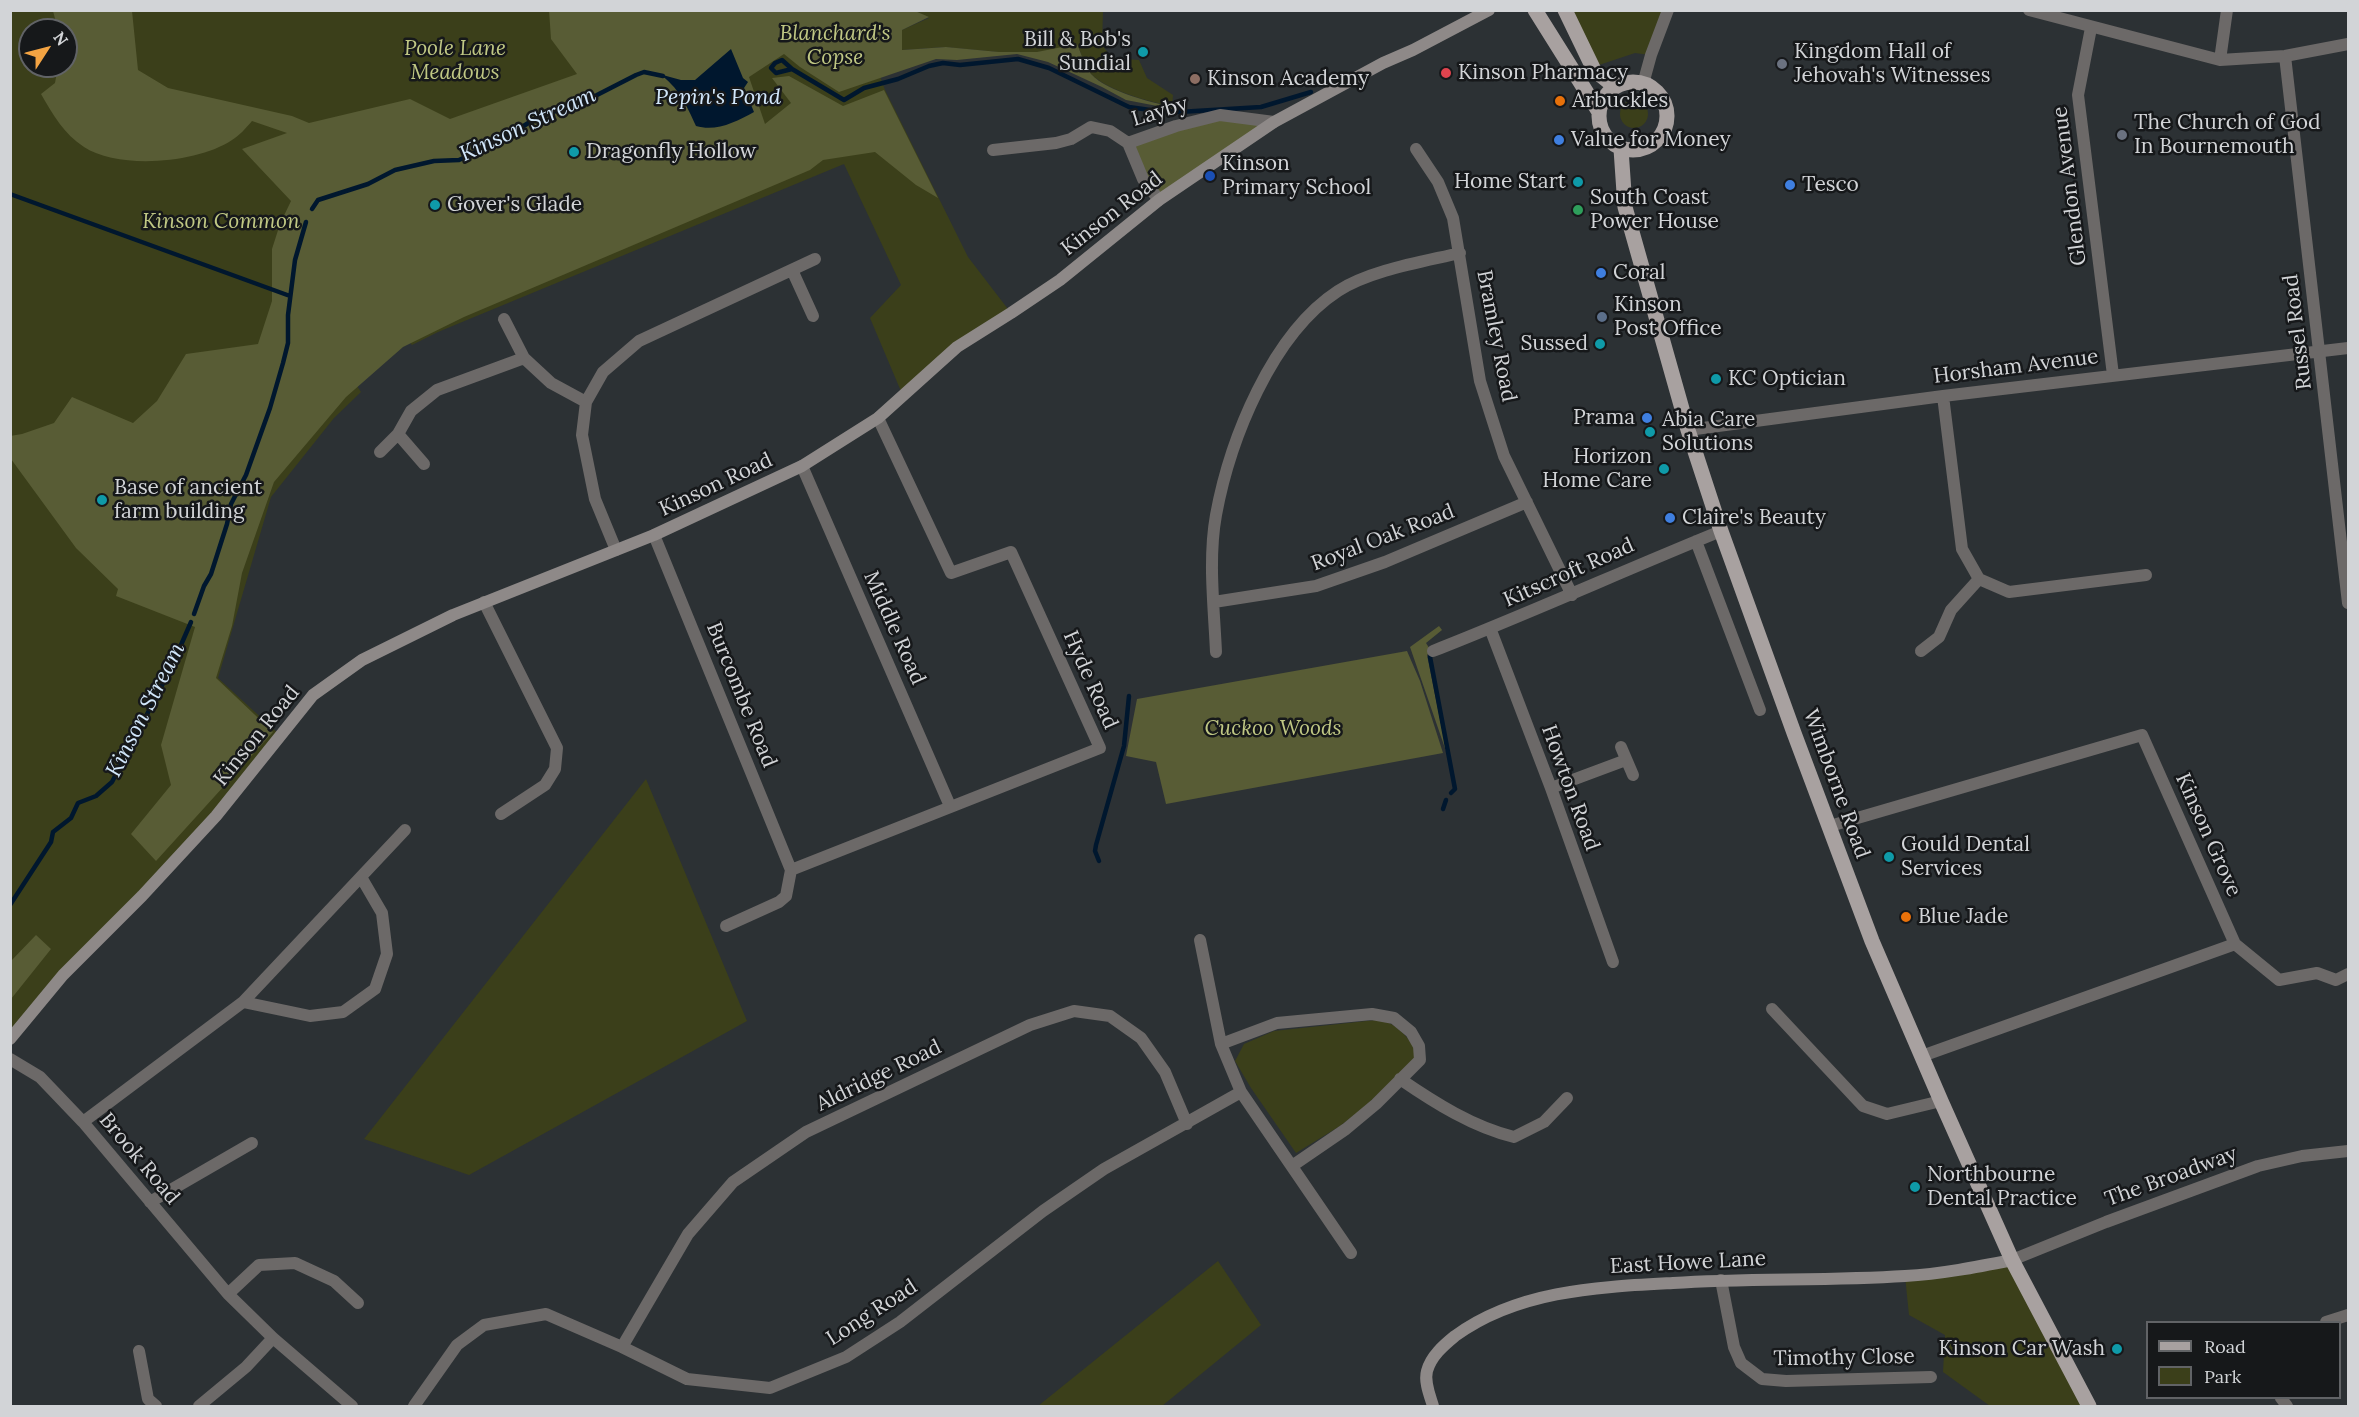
<!DOCTYPE html>
<html>
<head>
<meta charset="utf-8">
<style>
  body { margin:0 }
  #map { position:relative; width:2359px; height:1417px; overflow:hidden; background:#2c3134; font-family:Lora,serif }
  canvas { display:block }
  .frame { position:absolute; inset:0; border:12px solid #d2d4d7; pointer-events:none }
  .legend { position:absolute; left:2146px; top:1321px; width:195px; height:78px; box-sizing:border-box; background:#16181a; border:2px solid #616366; margin:0; padding:8px 10px; list-style:none; font-size:18px; color:#d2d4d7 }
  .legend li { display:flex; align-items:center; gap:12px; height:30px }
  .legend b { width:30px; border:2px solid #616366 }
  .north { position:absolute; left:18px; top:18px; width:60px; height:60px; box-sizing:border-box; background:#16181a; border:2px solid #616366; border-radius:50%; rotate:54deg; font-size:16px; font-weight:700; line-height:24px; text-align:center; color:#d2d4d7 }
  .north::after { content:''; display:block; margin:auto; width:21px; height:27px; background:#f4a443; clip-path:polygon(50% 0,100% 100%,50% 72%,0 100%) }
</style>
</head>
<body>
<div id="map">
<canvas width="2359" height="1417"></canvas>
<div class="frame"></div>
<ul class="legend">
<li><b style="height:8px;background:#a8a1a0"></b>Road</li>
<li><b style="height:16px;background:#3b3f1a"></b>Park</li>
</ul>
<div class="north">N</div>
</div>
<script>
const g = document.querySelector('canvas').getContext('2d');
g.lineJoin = 'round';
function paint(path, color) { g.fillStyle = color; g.fill(path, 'evenodd'); }
function stroke(path, color, width, dash) { g.strokeStyle = color; g.lineWidth = width; g.lineCap = dash ? 'butt' : 'round'; g.setLineDash(dash || []); g.stroke(path); }
function label(font, color, halo, rows, align = 'center') {
  g.font = font + ' Lora,serif'; g.lineWidth = 5; g.setLineDash([]); g.textBaseline = 'middle'; g.strokeStyle = halo; g.fillStyle = color; for (const [text, x, y, turn = 0] of rows) {
    g.save(); g.translate(x, y); g.rotate((+turn || 0) * Math.PI / 180); g.textAlign = isNaN(turn) ? turn : align; if (halo) g.strokeText(text, 0, 0); g.fillText(text, 0, 0); g.restore();
  }
}
const green = new Path2D(`
  M 11,11 L 856,11 L 885,90 L 968,257 L 1011,313 L 957,347 L 903,396 L 870,318 L 901,285 L 844,164 L 438,332 L 412,345 L 406,338 L 357,386 L 361,392 L 334,418 L 271,497 L 218,678 L 281,736 L 11,1039 ZM 30,30 L 66,30 L 66,66 L 30,66 Z
  M 915,11 L 1103,11 L 1102,45 L 1112,58 L 1139,60 L 1147,78 L 1173,95 L 1172,106 C 1150,102 1109,91 1092,75 C 1085,68 1082,54 1077,45 L 1034,53 L 998,52 L 945,47 L 902,50 L 902,30 L 929,18 Z
  M 1567,11 L 1667,11 L 1650,55 L 1635,53 L 1596,66 Z
  M1620 114a14 14 0 1 1 28 0a14 14 0 1 1-28 0Z
  M 646,779 L 747,1021 L 469,1175 L 364,1139 Z
  M 1376,1020 C 1394,1021 1405,1034 1415,1048 L 1414,1060 L 1361,1110 L 1340,1126 L 1296,1153 L 1251,1088 L 1235,1061 L 1244,1044 L 1274,1031 Z
  M 2012,1260 L 2089,1406 L 1990,1406 L 1943,1372 L 1945,1335 L 1909,1315 L 1905,1276 Z
  M 1218,1261 L 1261,1325 L 1162,1406 L 1038,1406 Z`);
const forest = new Path2D(`
  M 549,10 L 915,11 L 929,17 L 902,30 L 902,50 L 946,47 L 999,52 L 1037,52 L 1077,44 C 1081,53 1085,67 1091,74 C 1107,92 1156,104 1179,108 L 1178,110 L 1126,100 L 1102,87 L 1048,62 L 1017,54 L 957,60 L 936,59 L 839,92 L 800,67 L 784,54 L 749,77 L 765,124 L 791,103 L 772,78 L 789,76 L 843,106 L 884,90 L 938,198 L 916,185 L 875,152 L 823,160 L 810,170 L 464,317 L 403,347 L 346,397 L 274,482 L 242,573 L 232,626 L 216,678 L 273,732 L 156,861 L 131,834 L 171,785 L 161,745 L 195,627 L 116,596 L 118,589 L 76,548 L 11,459 L 10,436 L 22,434 L 54,423 L 72,397 L 133,423 L 157,401 L 186,354 L 258,344 L 272,301 L 272,249 L 280,224 L 291,201 L 242,149 L 287,133 L 252,121 C 246,128 239,136 232,140 C 198,163 119,170 84,147 C 64,134 53,115 41,94 L 55,83 L 58,66 L 66,66 L 66,30 L 58,30 L 53,11 L 132,11 L 138,70 L 168,88 L 292,116 L 309,123 L 410,99 L 450,119 L 577,74 L 551,39 Z
  M 1220,115 L 1272,122 L 1159,200 L 1129,143 Z
  M 1439,626 L 1442,630 L 1426,643 L 1431,651 L 1427,655 L 1447,754 L 1410,647 Z
  M 1407,651 L 1420,681 L 1443,753 L 1166,804 L 1156,762 L 1126,756 L 1137,699 Z
  M 36,935 L 51,949 L 11,999 L 11,961 Z`);
const water = new Path2D(`
  M 731,49 L 743,78 L 748,82 L 744,88 L 754,112 C 736,122 716,132 696,126 C 687,106 678,86 659,74 L 681,80 L 695,80 Z`);
const stream = new Path2D(`
  M 792,69 L 782,60 L 775,63 L 771,68 L 776,73 L 792,69 L 844,100 L 864,88 L 898,79 L 929,66 L 943,63 L 960,65 L 1018,59 L 1049,68 L 1129,107 L 1157,111 L 1179,112 L 1261,107 L 1311,92
  M 10,194 L 290,296
  M 312,209 L 318,200 L 368,184 L 395,170 L 434,161 L 459,160 L 500,141 L 533,120 L 597,95 L 636,75 L 644,72 L 663,76
  M 194,614 L 204,586 L 211,574 L 227,524 L 231,504 L 246,475 L 270,408 L 283,363 L 288,343 L 288,315 L 295,260 L 306,222
  M 1430,657 L 1455,789 L 1451,793
  M 1443,809 L 1446,800
  M 1099,861 L 1095,851 L 1096,845 L 1124,746 L 1129,696
  M 10,905 L 51,842 L 53,832 L 71,818 L 78,803 L 96,796 L 112,782 L 171,668 L 191,622`);
const street = new Path2D(`
  M 2029,10 L 2220,60 L 2285,56 L 2348,44
  M 2091,28 L 2078,95 L 2113,375
  M 2285,56 L 2348,603
  M 2220,60 L 2227,10
  M 1643,84 L 1651,55 L 1668,10
  M 1128,143 L 1176,126 L 1220,115 L 1274,122
  M 1416,149 L 1438,182 L 1453,218 L 1480,381 L 1504,456 L 1572,595
  M 993,150 L 1056,143 L 1071,139 L 1091,127 L 1110,131 L 1128,143 L 1143,179 L 1159,200
  M 792,270 L 813,316
  M 504,319 L 524,358 L 551,383 L 586,402
  M 1943,396 L 1962,549 L 1979,579 L 2009,592 L 2146,575
  M 1688,430 L 1943,396 L 2348,348
  M 398,434 L 424,464
  M 380,452 L 398,434 L 411,411 L 437,390 L 524,358
  M 802,466 L 950,806
  M 654,535 L 791,870 L 786,896 L 779,902 L 726,926
  M 1696,541 L 1760,710
  M 616,550 L 595,499 L 582,435 L 586,402 L 603,372 L 639,341 L 815,259
  M 484,602 L 557,748 L 555,769 L 545,785 L 501,814
  M 1214,602 L 1316,586 L 1385,562 L 1527,502
  M 1490,628 L 1551,788 L 1613,962
  M 1433,651 C 1530,613 1625,570 1721,531
  M 1921,651 L 1939,637 L 1951,610 L 1979,579
  M 1216,652 C 1214,607 1208,559 1216,515 C 1230,439 1272,334 1338,291 C 1371,270 1422,262 1460,253
  M 1621,747 L 1633,775
  M 1551,788 L 1626,760
  M 1830,826 L 2142,735 L 2235,944 L 1922,1056
  M 791,870 L 1100,748 L 1011,552 L 951,573 L 878,418
  M 1200,940 L 1221,1044 L 1241,1092 L 1351,1253
  M 2235,944 L 2279,980 L 2317,973 L 2336,980 L 2348,974
  M 243,1002 L 310,1016 L 343,1012 L 375,989 L 387,954 L 382,913 L 361,877
  M 1772,1009 L 1863,1106 L 1887,1114 L 1941,1101
  M 1221,1044 L 1277,1023 L 1372,1014 L 1394,1018 L 1411,1032 L 1419,1046 L 1420,1060 L 1376,1104 L 1346,1129 L 1292,1166
  M 10,1059 L 40,1077 L 83,1122 L 228,1294 L 273,1338 L 352,1406
  M 1400,1079 C 1435,1103 1473,1127 1514,1137 L 1544,1122 L 1567,1098
  M 83,1122 L 243,1002 L 405,830
  M 150,1202 L 252,1143
  M 2012,1260 L 2106,1222 L 2258,1166 L 2302,1156 L 2348,1151
  M 1721,1280 L 1734,1347 L 1741,1363 L 1762,1379 L 1786,1381 L 1931,1377
  M 228,1294 L 259,1265 L 295,1263 L 334,1281 L 358,1303
  M 2326,1322 L 2348,1315
  M 622,1347 L 688,1234 L 733,1182 L 806,1132 L 1030,1025 L 1074,1011 L 1110,1016 L 1141,1038 L 1165,1072 L 1187,1124
  M 139,1351 L 148,1399 L 156,1406
  M 2281,1398 L 2287,1406
  M 199,1406 L 246,1367 L 273,1338
  M 414,1406 L 457,1345 L 484,1325 L 546,1314 L 622,1347 L 687,1379 L 770,1388 L 846,1357 L 900,1322 L 1043,1211 L 1104,1169 L 1241,1092`);
const secondary = new Path2D(`
  M 10,1039 L 63,975 L 142,896 L 216,816 L 313,695 L 362,660 L 453,615 L 654,535 L 802,466 L 878,418 L 957,347 L 1011,313 L 1060,280 L 1159,200 L 1274,122 L 1383,63 L 1413,50 L 1489,10
  M 1433,1406 C 1430,1396 1424,1382 1427,1371 C 1431,1356 1444,1345 1455,1336 C 1518,1290 1598,1287 1673,1283 C 1750,1278 1827,1281 1905,1276 C 1941,1274 1977,1267 2012,1260`);
const primary = new Path2D(`
  M 1535,10 L 1599,112
  M 1565,10 L 1594,70 L 1615,87
  M1599 116a34 34 0 1 1 68 0a34 34 0 1 1-68 0Z
  M 1621,149 L 1625,207 L 1688,430 L 1721,531 L 1794,733 L 1872,941 L 1941,1101 L 2012,1260 L 2089,1406`);
const markers = [
  [1143,52,6,"#0f9aa8"],
  [1782,64,6,"#6b7280"],
  [1446,73,6,"#e0444e"],
  [1195,79,6,"#8d6e63"],
  [1560,101,6,"#e8710a"],
  [2122,135,6,"#6b7280"],
  [1559,140,6,"#3f7fe0"],
  [574,152,6,"#0f9aa8"],
  [1210,176,6,"#1a4fb4"],
  [1578,182,6,"#0f9aa8"],
  [1790,185,6,"#3f7fe0"],
  [435,205,6,"#0f9aa8"],
  [1578,210,6,"#2e9e5b"],
  [1601,273,6,"#3f7fe0"],
  [1602,317,6,"#5c6f8a"],
  [1600,344,6,"#0f9aa8"],
  [1716,379,6,"#0f9aa8"],
  [1647,418,6,"#3f7fe0"],
  [1650,432,6,"#0f9aa8"],
  [1664,469,6,"#0f9aa8"],
  [102,500,6,"#0f9aa8"],
  [1670,518,6,"#3f7fe0"],
  [1889,857,6,"#0f9aa8"],
  [1906,917,6,"#e8710a"],
  [1915,1187,6,"#0f9aa8"],
  [2117,1349,6,"#0f9aa8"]
];
const parkNames = [
  ["Blanchard's",835,34],
  ["Copse",835,58],
  ["Poole Lane",455,49],
  ["Meadows",455,73],
  ["Kinson Common",221,222],
  ["Cuckoo Woods",1273,729]
];
const poiNames = [
  ["Bill & Bob's",1131,40,"right"],
  ["Sundial",1131,64,"right"],
  ["Kingdom Hall of",1794,52],
  ["Jehovah's Witnesses",1794,76],
  ["Kinson Pharmacy",1458,73],
  ["Kinson Academy",1207,79],
  ["Arbuckles",1572,101],
  ["The Church of God",2134,123],
  ["In Bournemouth",2134,147],
  ["Value for Money",1571,140],
  ["Dragonfly Hollow",586,152],
  ["Kinson",1222,164],
  ["Primary School",1222,188],
  ["Home Start",1566,182,"right"],
  ["Tesco",1802,185],
  ["South Coast",1590,198],
  ["Power House",1590,222],
  ["Gover's Glade",447,205],
  ["Coral",1613,273],
  ["Kinson",1614,305],
  ["Post Office",1614,329],
  ["Sussed",1588,344,"right"],
  ["KC Optician",1728,379],
  ["Prama",1635,418,"right"],
  ["Abia Care",1662,420],
  ["Solutions",1662,444],
  ["Horizon",1652,457,"right"],
  ["Home Care",1652,481,"right"],
  ["Base of ancient",114,488],
  ["farm building",114,512],
  ["Claire's Beauty",1682,518],
  ["Gould Dental",1901,845],
  ["Services",1901,869],
  ["Blue Jade",1918,917],
  ["Northbourne",1927,1175],
  ["Dental Practice",1927,1199],
  ["Kinson Car Wash",2105,1349,"right"]
];
const streetNames = [
  ["Layby",1160,112,-17],
  ["Glendon Avenue",2070,186,-97],
  ["Kinson Road",1112,214,-38],
  ["Russel Road",2298,332,-97],
  ["Bramley Road",1496,336,79],
  ["Horsham Avenue",2016,367,-7],
  ["Kinson Road",716,485,-25],
  ["Royal Oak Road",1383,538,-21],
  ["Kitscroft Road",1569,573,-24],
  ["Middle Road",894,628,66],
  ["Hyde Road",1090,680,66],
  ["Burcombe Road",741,695,68],
  ["Kinson Road",257,736,-51],
  ["Wimborne Road",1836,784,70],
  ["Howton Road",1570,788,70],
  ["Kinson Grove",2208,835,66],
  ["Aldridge Road",879,1076,-26],
  ["Brook Road",139,1159,50],
  ["The Broadway",2171,1177,-20],
  ["East Howe Lane",1688,1263,-3],
  ["Long Road",872,1313,-33],
  ["Timothy Close",1844,1358,-1]
];
const waterNames = [
  ["Pepin's Pond",718,98],
  ["Kinson Stream",528,125,-25],
  ["Kinson Stream",146,710,-63]
];
paint(green, '#3b3f1a');
paint(forest, '#585c35');
paint(water, '#00172e');
stroke(stream, '#00172e', 4.5);
stroke(street, '#6c6968', 12);
stroke(secondary, '#8e8988', 12);
stroke(primary, '#a8a1a0', 15);
for (const [x, y, r, color] of markers) { const dot = new Path2D(); dot.arc(x, y, r, 0, 2 * Math.PI); g.fillStyle = color; g.fill(dot); stroke(dot, '#16181a', 2); }
label('italic 21px', '#c0c884', '#16181a', parkNames);
label('21px', '#d2d4d7', '#16181a', poiNames, 'left');
label('21px', '#d2d4d7', '#16181a', streetNames);
label('italic 22px', '#d2e7fb', '#16181a', waterNames);
</script>
</body>
</html>
